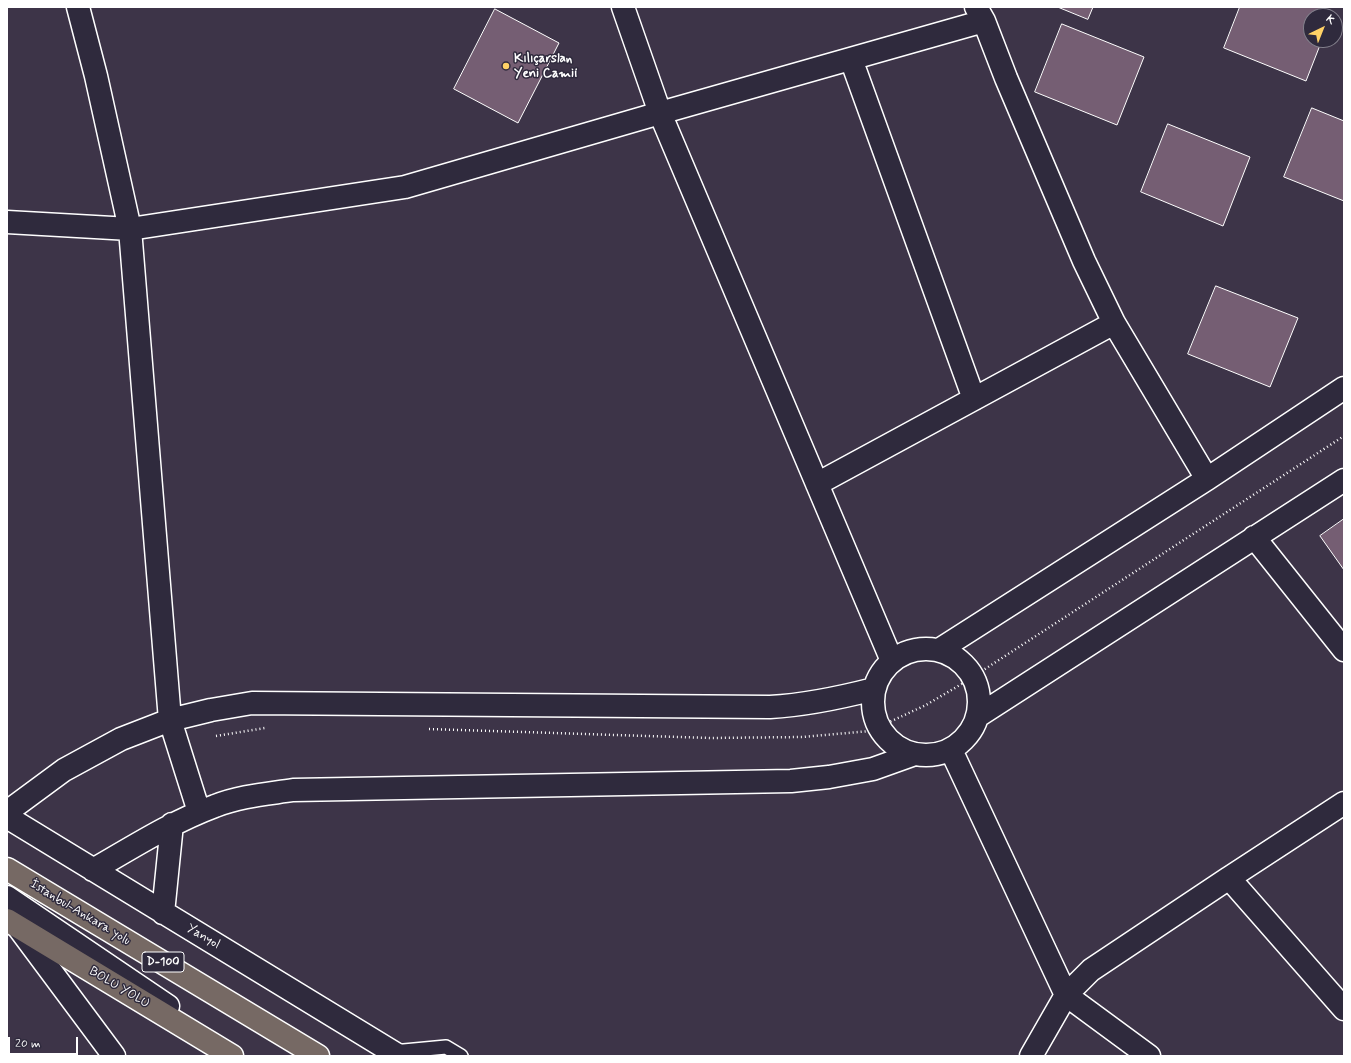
<!DOCTYPE html>
<html>
<head>
<meta charset="utf-8">
<style>
  body { margin:0 }
  #map { position:relative; width:1351px; height:1063px; overflow:hidden; background:#3d3448; font-family:Mynerve,sans-serif }
  canvas { display:block }
  .frame { position:absolute; inset:0; border:8px solid #fff; pointer-events:none }
  .north { position:absolute; left:1303px; top:8px; width:40px; height:40px; box-sizing:border-box; background:#2f2a3d; border:1px solid #827f8b; border-radius:50%; rotate:43deg; font-size:11px; font-weight:700; line-height:16px; text-align:center; color:#fff }
  .north::after { content:''; display:block; margin:auto; width:14px; height:18px; background:#ffd166; clip-path:polygon(50% 0,100% 100%,50% 72%,0 100%) }
  .scale { position:absolute; left:8px; top:1037px; width:70px; height:18px; box-sizing:border-box; border:2px solid #fff; border-top:0; padding-left:5px; font-size:12px; line-height:14px; white-space:nowrap; color:#fff; -webkit-text-stroke:3px #2f2a3d; paint-order:stroke }
</style>
</head>
<body>
<div id="map">
<canvas width="1351" height="1063"></canvas>
<div class="frame"></div>
<div class="north">K</div>
<div class="scale">20 m</div>
</div>
<script>
const g = document.querySelector('canvas').getContext('2d');
g.lineJoin = 'round';
function paint(path, color) { g.fillStyle = color; g.fill(path, 'evenodd'); }
function stroke(path, color, width, dash) { g.strokeStyle = color; g.lineWidth = width; g.lineCap = dash ? 'butt' : 'round'; g.setLineDash(dash || []); g.stroke(path); }
function label(font, color, halo, rows, align = 'center') {
  g.font = font + ' Mynerve,sans-serif'; g.lineWidth = 3; g.setLineDash([]); g.textBaseline = 'middle'; g.strokeStyle = halo; g.fillStyle = color; for (const [text, x, y, turn = 0] of rows) {
    g.save(); g.translate(x, y); g.rotate((+turn || 0) * Math.PI / 180); g.textAlign = isNaN(turn) ? turn : align; if (halo) g.strokeText(text, 0, 0); g.fillText(text, 0, 0); g.restore();
  }
}
const building = new Path2D(`
  M 1058,7 L 1093,7 L 1088,19 Z
  M 1240,7 L 1320,7 L 1333,12 L 1332,16 L 1311,16 L 1311,40 L 1322,40 L 1306,81 L 1224,48 Z
  M 495,9 L 559,43 L 518,123 L 454,89 Z
  M 1062,24 L 1144,57 L 1117,125 L 1035,92 Z
  M 1312,108 L 1344,121 L 1344,201 L 1284,177 Z
  M 1168,124 L 1250,157 L 1223,226 L 1141,192 Z
  M 1216,286 L 1298,318 L 1270,387 L 1188,354 Z
  M 1344,519 L 1344,570 L 1320,536 Z`);
const path = new Path2D(`
  M 429,729 L 710,738 L 802,737 L 870,731 L 926,705 L 965,682 L 1344,436
  M 216,736 L 265,728`);
const service = new Path2D(`
  M 393,1052 L 446,1047 L 461,1056`);
const minor = new Path2D(`
  M 78,7 L 96,76 L 130,229 L 170,720 L 199,812
  M 623,7 L 660,113 L 892,661
  M 976,7 L 984,21 L 1006,78 L 1084,261 L 1114,323 L 1207,479
  M 851,59 L 974,399
  M 7,222 L 130,229 L 405,187 L 660,113 L 984,21
  M 817,484 L 1114,323
  M 1254,537 L 1344,650
  M873 702a53 53 0 1 1 106 0a53 53 0 1 1-106 0Z
  M 939,650 L 1207,479 L 1344,388
  M 978,716 L 1344,480
  M 951,750 L 1066,995 L 1091,970 L 1229,878
  M 1344,803 L 1229,878 L 1344,1009
  M 7,812 L 64,770 L 121,739 L 170,720 L 211,710 L 252,703 L 770,707 C 806,705 839,698 874,689
  M 7,817 L 399,1056
  M 93,870 C 133,847 172,822 215,806 C 240,796 267,794 293,790 L 791,781 L 829,777 L 873,769 L 915,754
  M 7,897 L 168,1006
  M 163,913 L 172,824
  M 18,927 L 114,1056
  M 1031,1056 L 1066,995 L 1149,1056`);
const trunk = new Path2D(`
  M 7,869 L 318,1056
  M 7,920 L 232,1056`);
const markers = [
  [506,66,4,"#ffd166"]
];
const shields = [
  [163,962,42]
];
const shieldNames = [
  ["D-100",163,962]
];
const poiNames = [
  ["Kılıçarslan",514,59],
  ["Yeni Camii",514,74]
];
const streetNames = [
  ["İstanbul-Ankara yolu",80,913,31],
  ["Yanyol",203,937,31],
  ["BOLU YOLU",119,988,31]
];
paint(building, '#755e73');
stroke(building, '#fff', 1);
stroke(service, '#fff', 16);
stroke(minor, '#fff', 25);
stroke(trunk, '#fff', 25);
stroke(path, '#fff', 2.5, [1, 3]);
stroke(service, '#2f2a3d', 13);
stroke(minor, '#2f2a3d', 22);
stroke(trunk, '#766964', 22);
for (const [x, y, r, color] of markers) { const dot = new Path2D(); dot.arc(x, y, r, 0, 2 * Math.PI); g.fillStyle = color; g.fill(dot); stroke(dot, '#2f2a3d', 1.5); }
for (const [x, y, w] of shields) { const box = new Path2D(); box.roundRect(x - w / 2, y - 10, w, 20, 3); g.fillStyle = '#2f2a3d'; g.fill(box); stroke(box, '#fff', 1); }
label('bold 12px', '#fff', null, shieldNames);
label('bold 13px', '#fff', '#2f2a3d', poiNames, 'left');
label('13px', '#fff', '#2f2a3d', streetNames);
</script>
</body>
</html>
